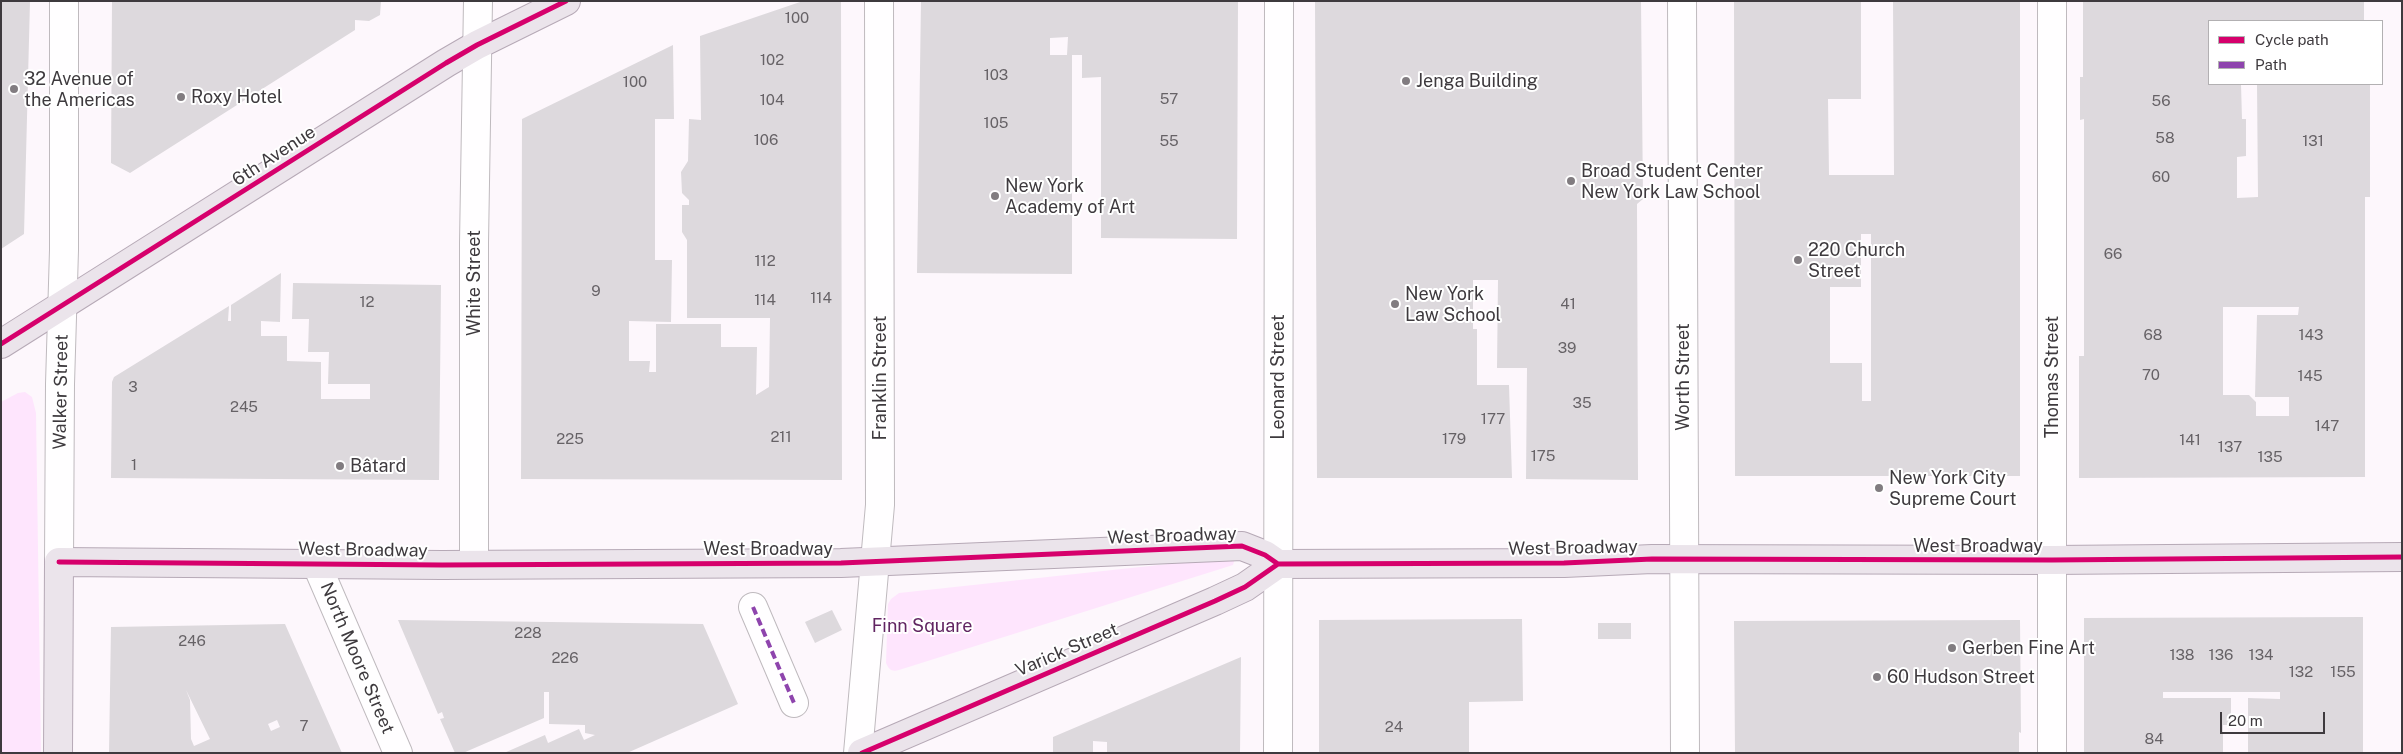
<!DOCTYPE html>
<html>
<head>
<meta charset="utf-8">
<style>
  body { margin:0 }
  #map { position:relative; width:2403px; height:754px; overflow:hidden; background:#fdf7fc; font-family:"Public Sans",sans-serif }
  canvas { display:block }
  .frame { position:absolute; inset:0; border:2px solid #3e3a3e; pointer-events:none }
  .legend { position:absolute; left:2208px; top:20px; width:175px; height:65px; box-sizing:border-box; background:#fff; border:1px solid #b2b0b2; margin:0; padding:6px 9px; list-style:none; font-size:15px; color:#3e3a3e }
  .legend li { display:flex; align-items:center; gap:10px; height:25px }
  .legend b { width:25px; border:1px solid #b2b0b2 }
  .scale { position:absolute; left:2220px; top:712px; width:105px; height:22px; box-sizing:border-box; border:2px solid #3e3a3e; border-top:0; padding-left:6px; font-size:15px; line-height:18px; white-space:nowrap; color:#3e3a3e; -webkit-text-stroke:4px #fff; paint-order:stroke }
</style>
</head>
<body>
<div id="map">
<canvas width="2403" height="754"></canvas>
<div class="frame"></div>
<ul class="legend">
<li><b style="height:6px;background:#d6006c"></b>Cycle path</li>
<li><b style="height:6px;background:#8e44ad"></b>Path</li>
</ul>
<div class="scale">20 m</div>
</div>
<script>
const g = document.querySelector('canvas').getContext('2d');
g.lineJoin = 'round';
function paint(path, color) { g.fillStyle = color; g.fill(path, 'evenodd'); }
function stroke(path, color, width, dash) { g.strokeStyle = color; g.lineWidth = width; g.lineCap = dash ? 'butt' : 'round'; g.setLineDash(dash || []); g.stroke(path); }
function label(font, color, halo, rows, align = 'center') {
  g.font = font + ' "Public Sans",sans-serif'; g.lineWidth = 4; g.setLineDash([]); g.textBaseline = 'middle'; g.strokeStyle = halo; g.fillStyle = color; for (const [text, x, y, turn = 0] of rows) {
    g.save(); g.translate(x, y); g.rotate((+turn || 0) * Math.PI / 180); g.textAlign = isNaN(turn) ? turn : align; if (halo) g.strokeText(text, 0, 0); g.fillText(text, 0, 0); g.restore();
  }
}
const green = new Path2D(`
  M 25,392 L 32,397 L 36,413 L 41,753 L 1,753 L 1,402 L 18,393 Z
  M 1233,557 L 1235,558 L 1233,565 L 899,670 C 892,672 889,670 886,663 L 888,604 L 891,599 L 899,593 Z`);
const building = new Path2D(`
  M 1,1 L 30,1 L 24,234 L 1,249 Z
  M 112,1 L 381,1 L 380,15 L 369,21 L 355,20 L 355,30 L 130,173 L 111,163 Z
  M 803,1 L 841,1 L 842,480 L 521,479 L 522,119 L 673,45 L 674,119 L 655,119 L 655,260 L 672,260 L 671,322 L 629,321 L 629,361 L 650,361 L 649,372 L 656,372 L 656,324 L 721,324 L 721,347 L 757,347 L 756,395 L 769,387 L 770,318 L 687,318 L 687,240 L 682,232 L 682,205 L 689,205 L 689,200 L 682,193 L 681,172 L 688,161 L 689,119 L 701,120 L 700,36 Z
  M 921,1 L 1238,1 L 1237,239 L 1101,238 L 1101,77 L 1082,78 L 1082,55 L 1072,55 L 1072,274 L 917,273 ZM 1068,37 L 1067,55 L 1050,55 L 1050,38 Z
  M 1315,1 L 1641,1 L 1643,199 L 1637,204 L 1638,480 L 1526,479 L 1527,368 L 1497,368 L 1498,280 L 1473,280 L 1473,329 L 1477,329 L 1477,385 L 1509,385 L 1512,478 L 1317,478 Z
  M 1734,1 L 1861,1 L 1861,99 L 1828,99 L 1829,175 L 1894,175 L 1893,1 L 2020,1 L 2020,476 L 1735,476 ZM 1861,234 L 1871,234 L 1871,401 L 1862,401 L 1862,363 L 1830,363 L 1830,287 L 1861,287 Z
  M 2083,1 L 2364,1 L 2364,21 L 2209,21 L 2209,84 L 2241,84 L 2242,119 L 2246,119 L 2246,156 L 2237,157 L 2237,198 L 2258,197 L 2257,84 L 2370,84 L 2370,197 L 2365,197 L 2365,477 L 2079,478 L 2079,356 L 2084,356 L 2084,119 L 2080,120 L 2080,77 L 2083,77 ZM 2223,307 L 2299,307 L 2298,315 L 2257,315 L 2255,397 L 2289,397 L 2289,416 L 2256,416 L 2256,402 L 2249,395 L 2223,395 Z
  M 281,273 L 280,322 L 261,321 L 261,336 L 287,336 L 287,361 L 321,362 L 321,399 L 370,399 L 370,384 L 328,384 L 329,352 L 308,352 L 309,319 L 292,319 L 293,283 L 441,285 L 439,480 L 111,478 L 112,382 L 114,377 L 229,306 L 228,321 L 231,321 L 231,305 Z
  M 832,610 L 842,630 L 815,643 L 805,622 Z
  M 2363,617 L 2363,753 L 2248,753 L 2248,698 L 2280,699 L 2280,692 L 2163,692 L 2163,698 L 2231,698 L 2231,725 L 2223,725 L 2223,753 L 2084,753 L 2084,618 Z
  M 1522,619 L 1523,701 L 1469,702 L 1469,753 L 1319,753 L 1319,620 Z
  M 398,620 L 703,624 L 738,704 L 627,753 L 504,753 L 545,735 L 548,743 L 579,729 L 584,740 L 595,735 L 585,733 L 585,725 L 549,724 L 549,692 L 544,692 L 544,718 L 463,753 L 455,753 L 440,719 L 444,718 L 442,712 L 438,714 Z
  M 2020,620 L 2021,733 L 2019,732 L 2019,753 L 1735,753 L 1734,621 Z
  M 1598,623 L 1631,623 L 1631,639 L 1598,639 Z
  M 285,624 L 342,753 L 109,753 L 111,627 ZM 186,690 L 210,739 L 194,746 L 191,739 L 190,700 ZM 277,720 L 280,727 L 271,731 L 268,724 Z
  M 1241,657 L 1240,753 L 1107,753 L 1107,742 L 1093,741 L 1093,753 L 1053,753 L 1053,737 Z`);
const minor = new Path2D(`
  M 1682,1 L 1685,753
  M 2052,1 L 2052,753
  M 59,562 L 60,384 L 64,250 L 64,1
  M 316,563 L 398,753
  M 474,564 L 474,243 L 478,1
  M 753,607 L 794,703
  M 858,753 L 880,505 L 879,1
  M 1278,753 L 1279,1`);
const major = new Path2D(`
  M 1,344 L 446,63 L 477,45 L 566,1
  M 58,753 L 59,562 L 442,565 L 841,563 L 1242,546 L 1265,555 L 1278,564 L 1564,563 L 1652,559 L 2052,560 L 2402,557
  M 862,753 L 1215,601 L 1245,587 L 1278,564`);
const quiet = new Path2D(`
  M 753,607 L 794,703`);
const cycleway = new Path2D(`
  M 1,344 L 446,63 L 477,45 L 566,1
  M 59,562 L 442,565 L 841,563 L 1242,546 L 1265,555 L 1278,564 L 1564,563 L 1652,559 L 2052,560 L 2402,557
  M 862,753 L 1215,601 L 1245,587 L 1278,564`);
const markers = [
  [1406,81,5,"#817c80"],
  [14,89,5,"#817c80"],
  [181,97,5,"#817c80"],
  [1571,181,5,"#817c80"],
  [995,196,5,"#817c80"],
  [1798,260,5,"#817c80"],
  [1395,304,5,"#817c80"],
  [340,466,5,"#817c80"],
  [1879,488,5,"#817c80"],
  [1952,648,5,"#817c80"],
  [1877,677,5,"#817c80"]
];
const numberNames = [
  ["100",797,18],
  ["102",772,60],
  ["103",996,75],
  ["100",635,82],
  ["57",1169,99],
  ["104",772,100],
  ["56",2161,101],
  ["105",996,123],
  ["58",2165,138],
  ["106",766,140],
  ["55",1169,141],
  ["131",2313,141],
  ["60",2161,177],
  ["66",2113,254],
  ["112",765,261],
  ["9",596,291],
  ["114",821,298],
  ["114",765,300],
  ["12",367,302],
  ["41",1568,304],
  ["68",2153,335],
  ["143",2311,335],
  ["39",1567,348],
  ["70",2151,375],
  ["145",2310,376],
  ["3",133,387],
  ["35",1582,403],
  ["245",244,407],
  ["177",1493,419],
  ["147",2327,426],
  ["211",781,437],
  ["225",570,439],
  ["179",1454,439],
  ["141",2190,440],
  ["137",2230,447],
  ["175",1543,456],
  ["135",2270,457],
  ["1",134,465],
  ["228",528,633],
  ["246",192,641],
  ["138",2182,655],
  ["136",2221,655],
  ["134",2261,655],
  ["226",565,658],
  ["132",2301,672],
  ["155",2343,672],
  ["7",304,726],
  ["24",1394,727],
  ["84",2154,739]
];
const poiNames = [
  ["32 Avenue of",24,79],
  ["the Americas",24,100],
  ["Jenga Building",1416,81],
  ["Roxy Hotel",191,97],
  ["Broad Student Center",1581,171],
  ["New York Law School",1581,192],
  ["New York",1005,186],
  ["Academy of Art",1005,207],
  ["220 Church",1808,250],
  ["Street",1808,271],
  ["New York",1405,294],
  ["Law School",1405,315],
  ["Bâtard",350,466],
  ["New York City",1889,478],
  ["Supreme Court",1889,499],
  ["Gerben Fine Art",1962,648],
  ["60 Hudson Street",1887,677]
];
const streetNames = [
  ["6th Avenue",274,156,-33],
  ["White Street",474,283,-90],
  ["Leonard Street",1278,377,-90],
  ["Worth Street",1683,377,-90],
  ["Thomas Street",2052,377,-90],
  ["Franklin Street",880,378,-90],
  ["Walker Street",61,392,-89],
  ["West Broadway",1172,536,-2],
  ["West Broadway",1978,546],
  ["West Broadway",1573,548,-1],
  ["West Broadway",768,549],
  ["West Broadway",363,550,1],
  ["Varick Street",1067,650,-23],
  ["North Moore Street",357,658,67]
];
const parkNames = [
  ["Finn Square",922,626]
];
paint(green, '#fee5fd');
paint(building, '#ddd9dd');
stroke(minor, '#bfbabe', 30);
stroke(major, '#b6a9b6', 30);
stroke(minor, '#fffeff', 28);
stroke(major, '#ebe4eb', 28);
stroke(quiet, '#8e44ad', 4, [8, 4]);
stroke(cycleway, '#d6006c', 5);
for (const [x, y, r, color] of markers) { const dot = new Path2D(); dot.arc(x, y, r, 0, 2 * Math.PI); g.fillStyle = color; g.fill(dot); stroke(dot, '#fff', 2); }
label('15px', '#666266', null, numberNames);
label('18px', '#3e3a3e', '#fff', poiNames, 'left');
label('18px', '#3e3a3e', '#fff', streetNames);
label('18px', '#612562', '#fff', parkNames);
</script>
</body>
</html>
